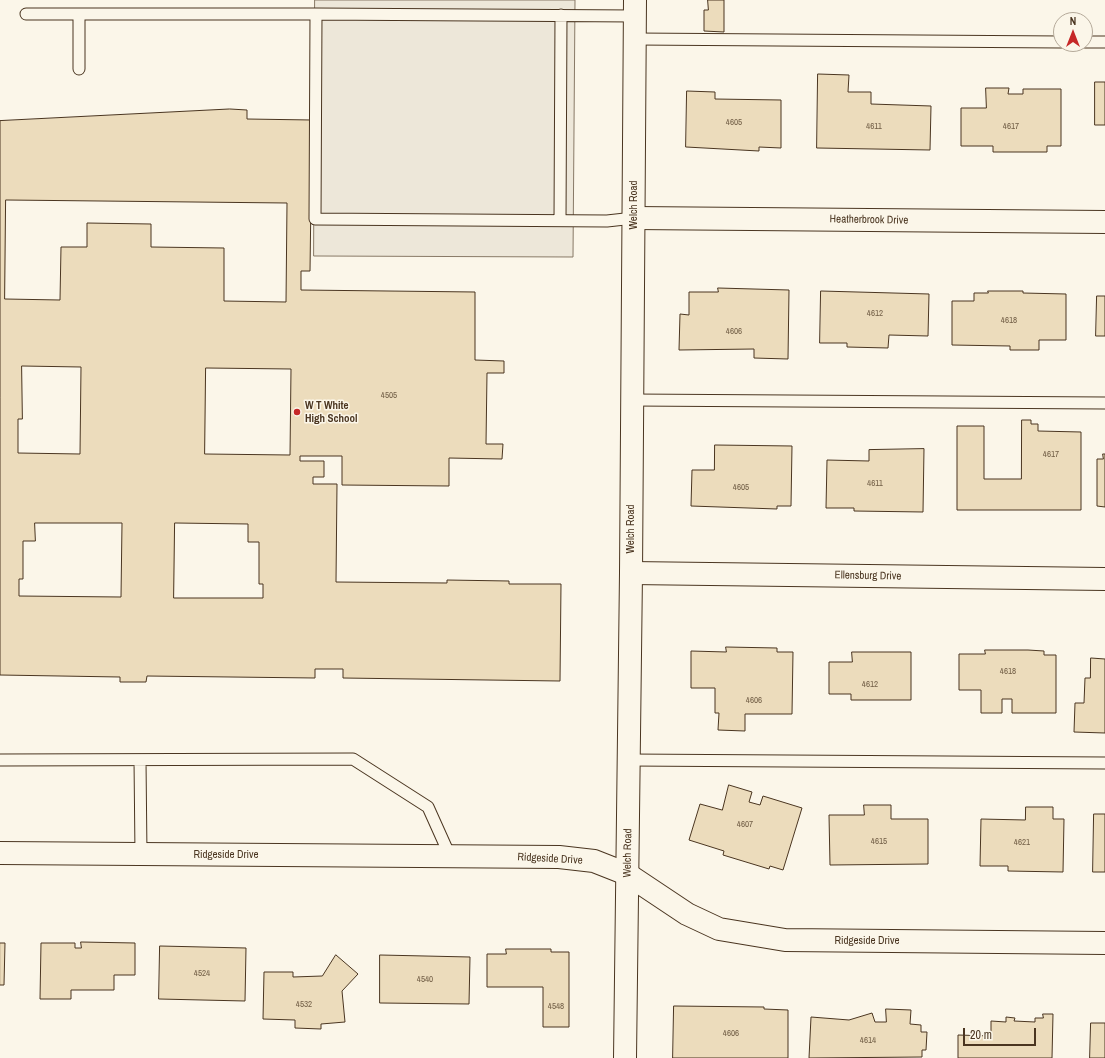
<!DOCTYPE html>
<html>
<head>
<meta charset="utf-8">
<style>
  body { margin:0 }
  #map { position:relative; width:1105px; height:1058px; overflow:hidden; background:#fbf6e9; font-family:"Archivo Narrow",sans-serif }
  canvas { display:block }
  .north { position:absolute; left:1053px; top:12px; width:40px; height:40px; box-sizing:border-box; background:#fbf6e9; border:1px solid #b4a999; border-radius:50%; rotate:0deg; font-size:11px; font-weight:700; line-height:16px; text-align:center; color:#4a3520 }
  .north::after { content:''; display:block; margin:auto; width:14px; height:18px; background:#c62828; clip-path:polygon(50% 0,100% 100%,50% 72%,0 100%) }
  .scale { position:absolute; left:963px; top:1028px; width:73px; height:18px; box-sizing:border-box; border:2px solid #4a3520; border-top:0; padding-left:5px; font-size:12px; line-height:14px; white-space:nowrap; color:#4a3520; -webkit-text-stroke:3px #fbf6e9; paint-order:stroke }
</style>
</head>
<body>
<div id="map">
<canvas width="1105" height="1058"></canvas>
<div class="north">N</div>
<div class="scale">20 m</div>
</div>
<script>
const g = document.querySelector('canvas').getContext('2d');
g.lineJoin = 'round';
function paint(path, color) { g.fillStyle = color; g.fill(path, 'evenodd'); }
function stroke(path, color, width, dash) { g.strokeStyle = color; g.lineWidth = width; g.lineCap = dash ? 'butt' : 'round'; g.setLineDash(dash || []); g.stroke(path); }
function label(font, color, halo, rows, align = 'center') {
  g.font = font + ' "Archivo Narrow",sans-serif'; g.lineWidth = 3; g.setLineDash([]); g.textBaseline = 'middle'; g.strokeStyle = halo; g.fillStyle = color; for (const [text, x, y, turn = 0] of rows) {
    g.save(); g.translate(x, y); g.rotate((+turn || 0) * Math.PI / 180); g.textAlign = isNaN(turn) ? turn : align; if (halo) g.strokeText(text, 0, 0); g.fillText(text, 0, 0); g.restore();
  }
}
const parking = new Path2D(`
  M 315,0 L 575,0 L 573,257 L 314,256 Z`);
const building = new Path2D(`
  M 708,0 L 724,0 L 724,32 L 704,31 L 704,10 L 708,10 Z
  M 818,74 L 849,75 L 848,92 L 871,92 L 871,104 L 931,106 L 930,150 L 817,148 Z
  M 1095,82 L 1105,82 L 1105,125 L 1095,125 Z
  M 986,88 L 1009,88 L 1008,94 L 1023,94 L 1023,89 L 1061,89 L 1061,146 L 1047,146 L 1047,152 L 993,152 L 993,146 L 961,146 L 961,108 L 986,108 Z
  M 687,91 L 715,92 L 715,99 L 781,100 L 781,148 L 759,147 L 759,151 L 686,147 Z
  M 230,109 L 247,110 L 247,119 L 312,120 L 310,271 L 301,271 L 301,290 L 475,292 L 475,360 L 504,361 L 504,373 L 487,373 L 486,444 L 503,444 L 502,459 L 449,458 L 449,486 L 342,485 L 342,456 L 300,456 L 300,461 L 324,461 L 324,477 L 313,477 L 313,484 L 337,484 L 336,582 L 447,583 L 447,580 L 509,581 L 509,584 L 561,584 L 560,681 L 343,678 L 343,669 L 315,669 L 315,678 L 147,676 L 146,682 L 120,682 L 120,677 L 0,675 L 0,121 ZM 6,200 L 287,203 L 286,302 L 224,301 L 224,248 L 151,247 L 151,224 L 87,223 L 87,247 L 61,247 L 60,300 L 5,299 ZM 22,366 L 81,367 L 80,454 L 18,453 L 18,419 L 22,419 ZM 206,368 L 291,369 L 290,455 L 205,454 ZM 35,523 L 122,523 L 121,597 L 19,596 L 19,579 L 23,579 L 23,541 L 35,541 ZM 175,523 L 248,524 L 248,542 L 259,542 L 259,584 L 263,584 L 263,598 L 174,598 Z
  M 718,288 L 789,290 L 788,359 L 754,358 L 754,349 L 679,350 L 680,314 L 689,315 L 689,292 L 718,292 Z
  M 821,291 L 929,294 L 928,336 L 889,335 L 888,348 L 847,347 L 847,343 L 820,343 Z
  M 988,291 L 1023,291 L 1023,293 L 1066,294 L 1066,340 L 1039,340 L 1039,350 L 1010,350 L 1010,346 L 952,345 L 952,301 L 974,301 L 974,293 L 988,293 Z
  M 1097,296 L 1105,296 L 1105,336 L 1096,336 Z
  M 1022,420 L 1031,420 L 1031,424 L 1038,424 L 1038,431 L 1081,432 L 1081,510 L 957,510 L 957,426 L 984,426 L 984,479 L 1021,479 Z
  M 715,445 L 792,446 L 791,506 L 777,506 L 777,509 L 691,506 L 692,470 L 714,470 Z
  M 924,449 L 923,512 L 854,511 L 854,508 L 826,508 L 827,460 L 869,461 L 869,450 Z
  M 1103,454 L 1105,454 L 1105,507 L 1097,506 L 1097,459 L 1103,459 Z
  M 726,647 L 777,648 L 777,652 L 793,652 L 792,714 L 745,714 L 745,731 L 718,730 L 719,713 L 715,713 L 715,688 L 691,688 L 691,651 L 726,652 Z
  M 985,650 L 1028,650 L 1044,651 L 1044,655 L 1056,655 L 1056,713 L 1012,713 L 1012,699 L 1002,699 L 1002,713 L 981,713 L 981,690 L 959,690 L 959,654 L 985,654 Z
  M 852,652 L 911,652 L 911,700 L 851,700 L 851,694 L 829,694 L 829,662 L 852,662 Z
  M 1091,658 L 1105,659 L 1105,733 L 1074,732 L 1075,703 L 1084,703 L 1085,678 L 1090,678 Z
  M 729,785 L 752,792 L 749,802 L 760,805 L 763,796 L 802,808 L 783,870 L 770,866 L 769,869 L 723,855 L 724,851 L 689,840 L 700,804 L 722,810 Z
  M 864,805 L 891,805 L 891,819 L 928,819 L 928,864 L 830,865 L 829,815 L 864,815 Z
  M 1026,807 L 1053,807 L 1053,819 L 1064,819 L 1063,872 L 1008,871 L 1008,866 L 980,866 L 981,819 L 1025,820 Z
  M 1094,814 L 1105,814 L 1105,872 L 1093,872 Z
  M 81,942 L 135,943 L 135,975 L 114,975 L 114,990 L 71,990 L 71,999 L 40,999 L 41,943 L 75,943 L 75,948 L 81,948 Z
  M 0,943 L 5,943 L 4,985 L 0,985 Z
  M 160,946 L 246,948 L 245,1001 L 159,999 Z
  M 506,949 L 551,949 L 551,952 L 569,952 L 569,1027 L 543,1027 L 543,987 L 487,987 L 487,954 L 506,954 Z
  M 336,955 L 358,974 L 342,991 L 345,1022 L 321,1024 L 321,1029 L 295,1028 L 295,1020 L 263,1019 L 264,972 L 293,972 L 293,977 L 322,976 Z
  M 380,955 L 470,957 L 469,1004 L 380,1003 Z
  M 674,1006 L 764,1007 L 764,1009 L 788,1010 L 788,1058 L 673,1058 Z
  M 886,1009 L 911,1010 L 910,1024 L 921,1025 L 921,1032 L 927,1032 L 926,1050 L 922,1050 L 922,1057 L 809,1058 L 811,1017 L 849,1020 L 872,1013 L 875,1022 L 886,1022 Z
  M 1043,1014 L 1053,1014 L 1052,1058 L 958,1058 L 958,1035 L 991,1036 L 991,1021 L 1006,1022 L 1006,1017 L 1015,1018 L 1014,1021 L 1035,1022 L 1035,1018 L 1043,1018 Z
  M 1091,1023 L 1105,1023 L 1105,1058 L 1090,1058 Z`);
const service = new Path2D(`
  M 26,14 L 316,14
  M 79,14 L 79,69
  M 635,39 L 1061,42
  M 1085,42 L 1105,42
  M 634,218 L 607,221 L 315,219 L 316,14 L 635,16
  M 560,220 L 561,15
  M 632,400 L 1105,403
  M 0,760 L 353,759 L 428,807 L 450,856
  M 140,760 L 141,855
  M 629,760 L 1105,763`);
const minor = new Path2D(`
  M 634,218 L 1105,222
  M 631,573 L 1105,579
  M 0,853 L 559,857 L 594,861 L 627,874 L 687,914 L 719,929 L 785,940 L 1105,943`);
const tertiary = new Path2D(`
  M 625,1058 L 631,573 L 635,0`);
const markers = [
  [297,412,4,"#c62828"]
];
const numberNames = [
  ["4605",734,123],
  ["4611",874,127],
  ["4617",1011,127],
  ["4612",875,314],
  ["4618",1009,321],
  ["4606",734,332],
  ["4505",389,396],
  ["4617",1051,455],
  ["4611",875,484],
  ["4605",741,488],
  ["4618",1008,672],
  ["4612",870,685],
  ["4606",754,701],
  ["4607",745,825],
  ["4615",879,842],
  ["4621",1022,843],
  ["4524",202,974],
  ["4540",425,980],
  ["4532",304,1005],
  ["4548",556,1007],
  ["4606",731,1034],
  ["4614",868,1041]
];
const streetNames = [
  ["Welch Road",634,205,-90],
  ["Heatherbrook Drive",869,220,1],
  ["Welch Road",631,529,-90],
  ["Ellensburg Drive",868,576,1],
  ["Welch Road",628,853,-89],
  ["Ridgeside Drive",226,855],
  ["Ridgeside Drive",550,859,3],
  ["Ridgeside Drive",867,941]
];
const poiNames = [
  ["W T White",305,406],
  ["High School",305,419]
];
paint(parking, '#ede7d9');
stroke(parking, '#887966', 1);
paint(building, '#ecdcbc');
stroke(building, '#4a3520', 1);
stroke(service, '#4a3520', 13);
stroke(minor, '#4a3520', 24);
stroke(tertiary, '#4a3520', 24);
stroke(service, '#fbf6e9', 11);
stroke(minor, '#fbf6e9', 22);
stroke(tertiary, '#fbf6e9', 22);
for (const [x, y, r, color] of markers) { const dot = new Path2D(); dot.arc(x, y, r, 0, 2 * Math.PI); g.fillStyle = color; g.fill(dot); stroke(dot, '#fbf6e9', 1.5); }
label('9px', '#725f47', null, numberNames);
label('11px', '#4a3520', '#fbf6e9', streetNames);
label('bold 11px', '#4a3520', '#fbf6e9', poiNames, 'left');
</script>
</body>
</html>
